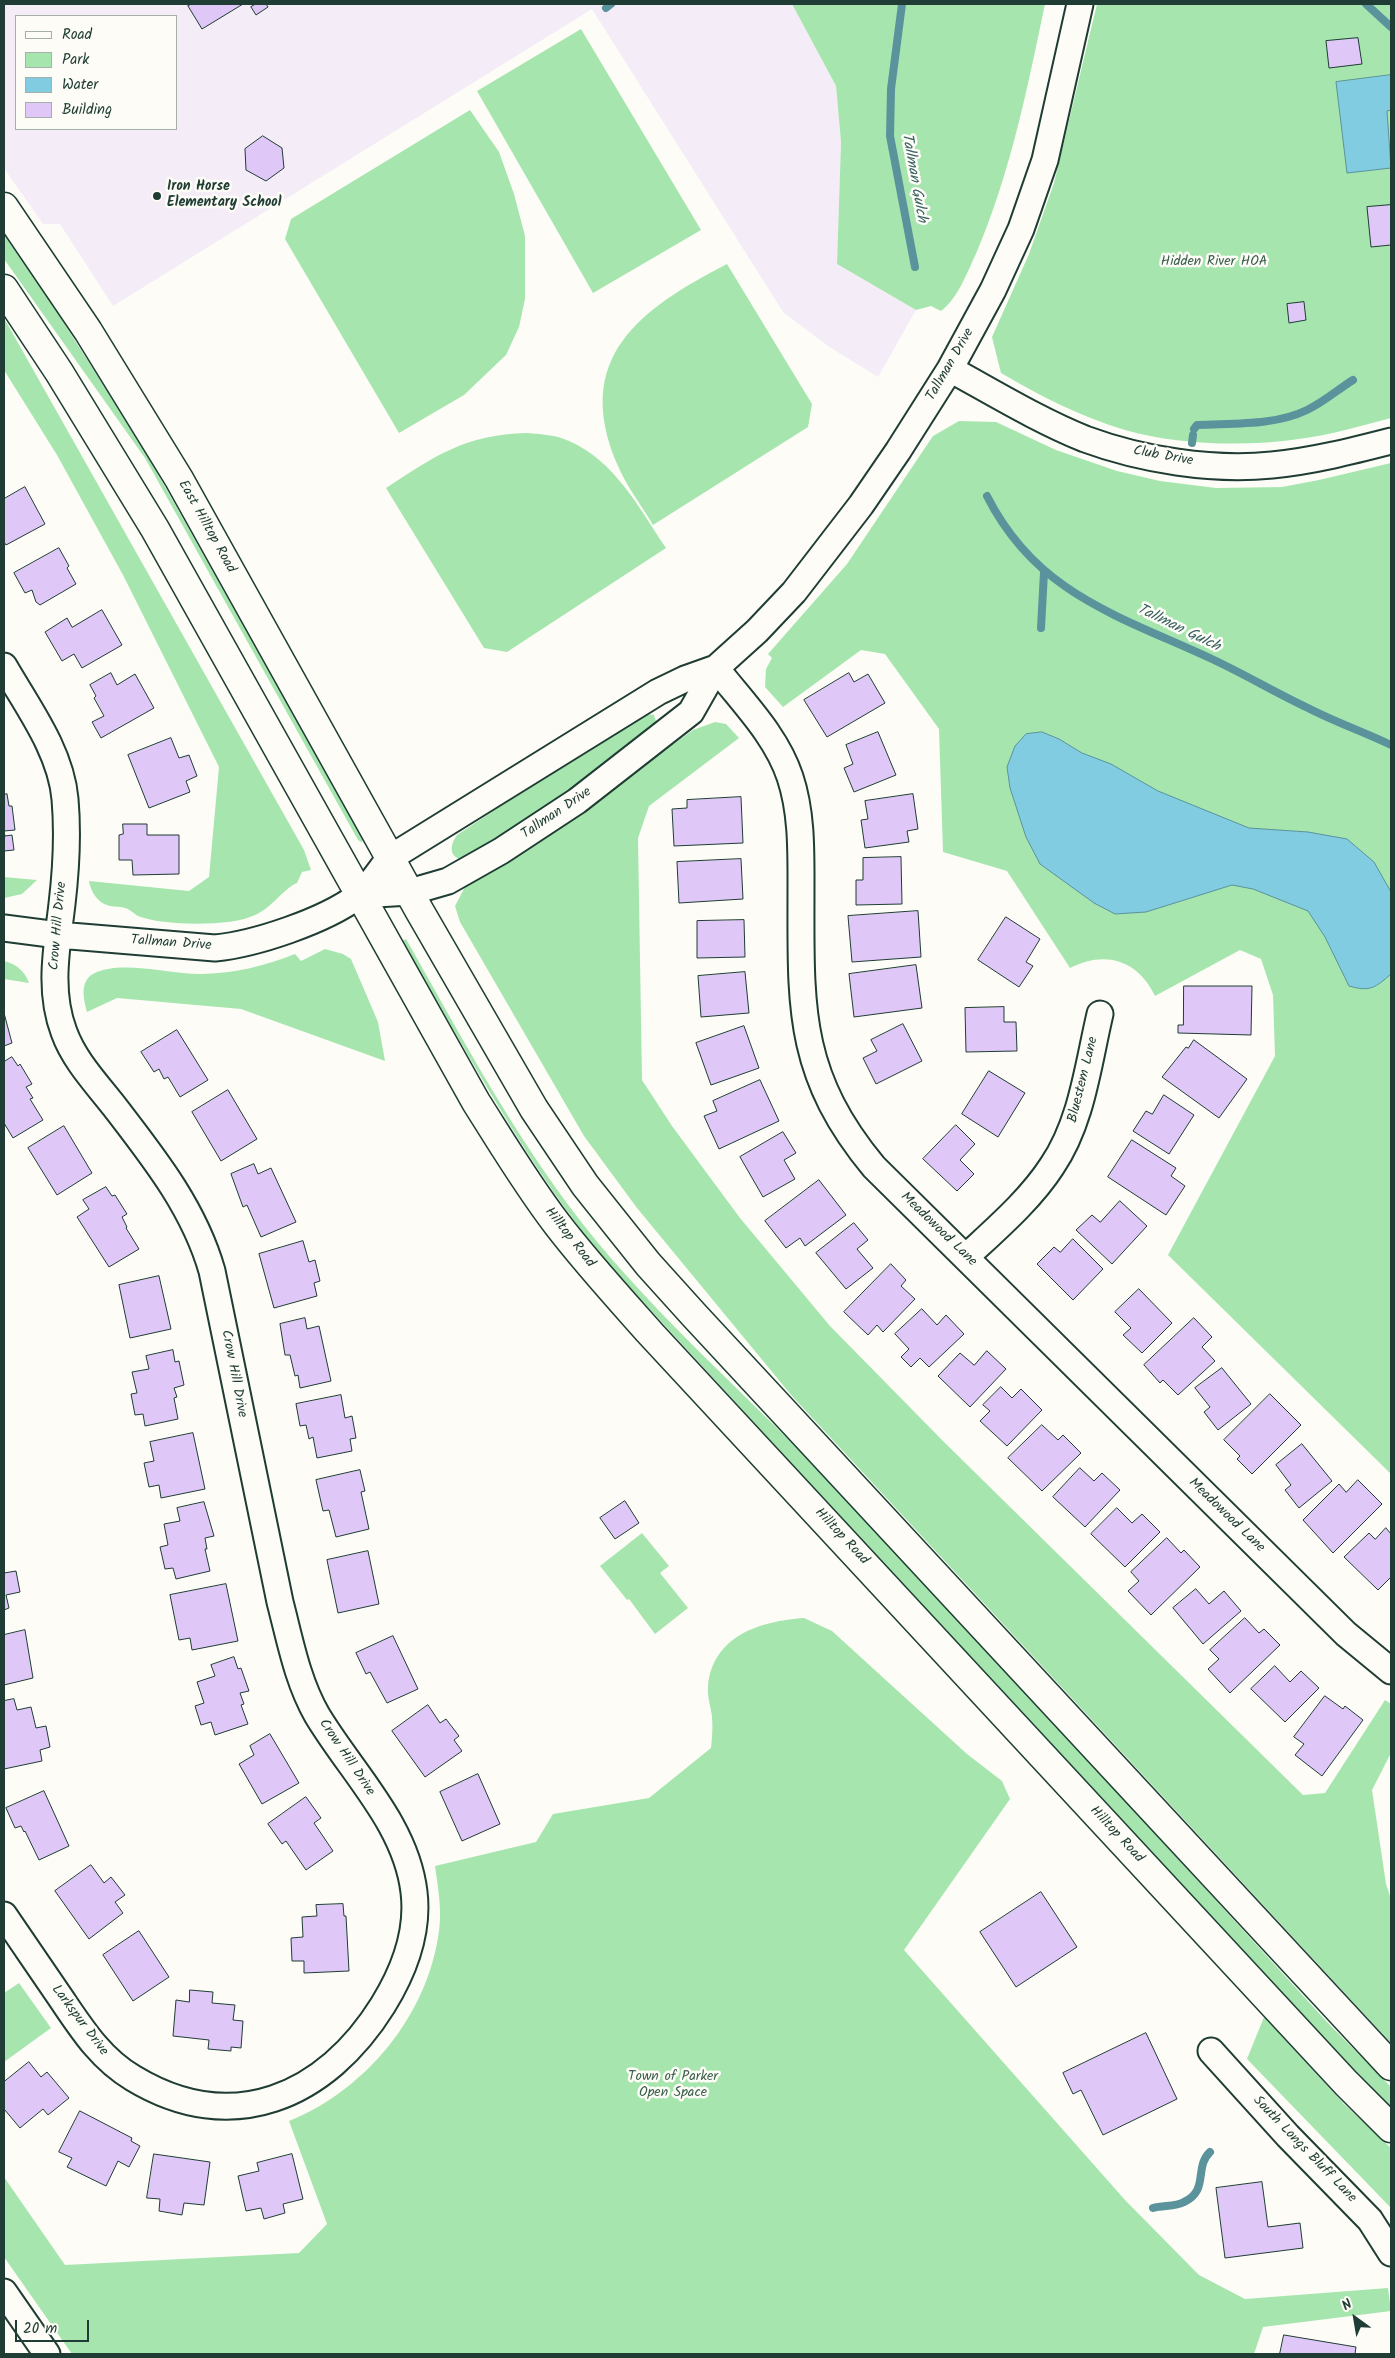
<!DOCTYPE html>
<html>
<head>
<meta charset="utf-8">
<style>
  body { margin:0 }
  #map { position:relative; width:1395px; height:2358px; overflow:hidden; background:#fdfcf7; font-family:Kalam,sans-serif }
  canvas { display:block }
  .frame { position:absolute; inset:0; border:5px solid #1f3d34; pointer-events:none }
  .legend { position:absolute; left:15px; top:15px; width:162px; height:115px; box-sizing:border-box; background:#fdfcf7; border:1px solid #a4b0a9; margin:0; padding:6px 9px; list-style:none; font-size:15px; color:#1f3d34 }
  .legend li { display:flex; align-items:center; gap:10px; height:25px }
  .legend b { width:25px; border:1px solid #a4b0a9 }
  .north { position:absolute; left:1330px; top:2293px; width:50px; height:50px; -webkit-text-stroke:4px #fdfcf7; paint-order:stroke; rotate:328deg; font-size:14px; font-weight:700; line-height:20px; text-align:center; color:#1f3d34 }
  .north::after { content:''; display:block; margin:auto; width:18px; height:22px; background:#1f3d34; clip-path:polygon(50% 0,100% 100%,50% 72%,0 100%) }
  .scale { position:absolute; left:15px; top:2320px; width:74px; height:22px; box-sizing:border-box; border:2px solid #1f3d34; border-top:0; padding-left:6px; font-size:15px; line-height:18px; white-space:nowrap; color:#1f3d34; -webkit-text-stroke:4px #fdfcf7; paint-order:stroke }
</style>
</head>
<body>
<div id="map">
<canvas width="1395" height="2358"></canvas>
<div class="frame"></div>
<ul class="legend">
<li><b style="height:6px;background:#fdfcf7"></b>Road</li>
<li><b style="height:14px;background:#a6e6ae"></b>Park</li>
<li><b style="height:14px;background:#82cce2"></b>Water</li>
<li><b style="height:14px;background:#dfc7f8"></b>Building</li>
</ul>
<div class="north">N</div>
<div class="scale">20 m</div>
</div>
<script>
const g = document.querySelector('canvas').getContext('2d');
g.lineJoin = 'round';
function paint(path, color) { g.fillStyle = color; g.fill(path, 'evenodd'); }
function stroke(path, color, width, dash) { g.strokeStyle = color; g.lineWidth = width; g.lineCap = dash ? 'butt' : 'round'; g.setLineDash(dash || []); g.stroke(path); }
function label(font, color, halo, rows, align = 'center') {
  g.font = font + ' Kalam,sans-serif'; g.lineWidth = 5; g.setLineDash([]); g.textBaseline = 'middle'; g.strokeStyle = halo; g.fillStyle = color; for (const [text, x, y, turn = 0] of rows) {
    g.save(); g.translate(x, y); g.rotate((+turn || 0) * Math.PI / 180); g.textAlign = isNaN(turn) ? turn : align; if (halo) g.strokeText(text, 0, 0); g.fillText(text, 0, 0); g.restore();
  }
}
const built = new Path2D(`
  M 4,4 L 792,4 L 836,86 L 841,142 L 837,264 L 916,310 L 878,377 L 828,346 L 783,312 L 592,9 L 113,306 L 60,224 L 43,224 L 4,168 ZM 16,16 L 176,16 L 176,129 L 16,129 Z`);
const green = new Path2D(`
  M 792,4 L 1045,4 C 1027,90 1010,175 975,256 C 966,275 958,298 941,311 L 931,306 L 916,310 L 837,264 L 841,142 L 836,86 Z
  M 1097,4 L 1391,5 L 1391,418 C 1361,426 1330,435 1299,439 C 1245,447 1177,445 1125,430 C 1081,417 1040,396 1001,373 L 992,337 L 1029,254 L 1054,183 Z
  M 581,29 L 701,230 L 593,293 L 477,91 Z
  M 470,110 L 499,152 L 514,194 L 525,236 L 525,299 L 519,327 L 506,355 L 464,395 L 399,433 L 285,239 L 291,219 Z
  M 4,234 L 37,281 L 141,444 L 364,840 L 361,842 L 358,840 L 145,458 L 4,259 Z
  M 727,264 L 812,404 L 808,427 L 653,525 C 642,506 627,487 618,466 C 571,358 640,309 727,264 Z
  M 4,318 L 304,850 L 311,870 L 302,872 L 297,883 C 284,888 272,908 255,915 C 231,927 163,926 138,916 C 134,914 130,909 125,908 C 120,906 115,907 110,906 C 99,904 91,893 89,881 L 189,891 L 209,877 L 219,767 L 123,575 L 57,455 L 4,370 Z
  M 959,421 L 996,422 L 1056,450 L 1117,471 L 1160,481 L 1216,488 L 1282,487 L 1319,480 L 1391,463 L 1391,1474 L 1168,1255 L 1275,1056 L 1273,995 L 1261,959 L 1240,950 L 1155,996 C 1138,960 1105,950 1070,968 L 1007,871 L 943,852 L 939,729 L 885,654 L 861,650 L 783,707 L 765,687 L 766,669 L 772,658 L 768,654 L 847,564 L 933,436 Z
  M 527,433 C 541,434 556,435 569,441 C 615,461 639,508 666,548 L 507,652 L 484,648 L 386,488 C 437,455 464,435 527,433 Z
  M 647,714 L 654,715 L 657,725 L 596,777 L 465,860 C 449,859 449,846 457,835 L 605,737 Z
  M 715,722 L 726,724 L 739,738 L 649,806 L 638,838 L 642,1080 L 672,1126 L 740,1218 L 830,1326 L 943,1441 L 1303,1795 L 1325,1793 L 1385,1700 L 1391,1704 L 1391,1753 L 1372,1790 L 1386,1884 L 1391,1899 L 1391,2043 L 792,1396 L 637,1208 L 584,1136 L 460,922 L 455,906 L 466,885 L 577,814 L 693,730 Z
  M 4,877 L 37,880 L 22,894 L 4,898 Z
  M 406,939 C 457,1029 505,1119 566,1202 C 642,1305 740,1387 827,1479 C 995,1658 1161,1840 1327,2022 L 1391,2087 L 1391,2109 L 1025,1717 L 611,1267 C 527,1167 468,1053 402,941 Z
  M 325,949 L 343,954 L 351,959 L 378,1022 L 385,1061 L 241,1009 L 117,998 L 87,1012 C 84,1000 79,982 93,974 C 120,959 172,975 203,974 C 235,973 265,966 295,954 L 301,961 Z
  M 4,961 C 16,964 25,971 29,983 L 4,979 Z
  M 642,1533 L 669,1566 L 660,1573 L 688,1608 L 655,1634 L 629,1599 L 627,1600 L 600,1566 Z
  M 804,1618 L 832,1631 L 967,1754 L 1002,1781 L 1010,1799 L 904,1950 L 1125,2200 L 1199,2275 L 1245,2299 L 1388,2288 L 1391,2311 L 1263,2327 L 1254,2354 L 72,2354 L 4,2257 L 4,2177 L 65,2265 L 299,2253 L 327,2224 L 289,2121 C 366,2090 428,2015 439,1931 C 442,1909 438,1888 435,1866 L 536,1842 L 553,1814 L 649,1798 L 711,1748 C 712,1738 713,1727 712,1717 C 711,1707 707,1697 708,1687 C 712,1636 760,1621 804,1618 Z
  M 19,1983 L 51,2028 L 4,2062 L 4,1993 Z
  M 1264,2017 L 1344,2104 L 1391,2148 L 1391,2208 L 1247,2059 Z`);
const water = new Path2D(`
  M 1391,75 L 1391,110 L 1387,111 L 1391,168 L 1347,173 L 1336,82 Z
  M 1042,732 L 1059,739 L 1082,753 L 1111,764 L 1158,791 L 1249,828 L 1308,832 L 1347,839 L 1374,862 L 1391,892 L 1391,974 C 1375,988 1370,992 1349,986 L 1325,937 L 1308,911 L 1253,889 L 1232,885 L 1146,912 L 1115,914 L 1094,903 L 1040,864 L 1026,837 L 1010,788 L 1007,767 L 1015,746 L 1026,734 Z`);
const stream = new Path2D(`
  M 902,4 L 891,89 L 890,136 L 915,267
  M 1366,4 L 1391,27
  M 606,8 L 611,4
  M 1194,429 L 1197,425 C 1233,423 1274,426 1307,410 C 1324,402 1337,390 1353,380
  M 1192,443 L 1193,435
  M 987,496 C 1037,595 1120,616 1214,660 C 1246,675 1276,693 1308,708 C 1335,722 1364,732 1391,745
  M 1041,628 L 1044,572
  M 1153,2208 C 1163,2205 1175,2207 1184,2202 C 1209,2191 1194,2167 1210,2152`);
const building = new Path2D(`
  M 192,4 L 243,4 L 202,29 L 188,6 Z
  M 256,4 L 266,4 L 268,7 L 256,15 L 251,7 Z
  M 1358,38 L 1362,64 L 1329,68 L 1326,41 Z
  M 263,136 L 282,148 L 284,168 L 266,181 L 246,170 L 245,149 Z
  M 1391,205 L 1391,245 L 1371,247 L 1367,207 Z
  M 1304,302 L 1306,320 L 1289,323 L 1287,304 Z
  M 25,487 L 45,524 L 6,545 L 4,542 L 4,499 Z
  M 59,548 L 69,566 L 67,568 L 76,584 L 40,605 L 36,602 L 32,590 L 25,593 L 14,573 Z
  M 102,610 L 122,645 L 82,668 L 74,654 L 62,661 L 45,632 L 67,618 L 72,627 Z
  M 111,673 L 117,685 L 135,674 L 154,708 L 101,738 L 92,722 L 104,716 L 94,698 L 96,696 L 90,685 Z
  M 849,673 L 854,682 L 868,674 L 885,703 L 827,737 L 804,700 Z
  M 878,732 L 896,775 L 854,792 L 844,768 L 853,764 L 846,745 Z
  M 171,738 L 179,758 L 189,755 L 197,776 L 186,781 L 190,792 L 149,808 L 128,755 Z
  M 7,794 L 9,806 L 12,806 L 15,830 L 4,831 L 5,836 L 12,835 L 14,850 L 4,851 L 4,795 Z
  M 913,794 L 918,829 L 907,831 L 909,842 L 865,848 L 861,820 L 868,819 L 865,801 Z
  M 741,797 L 743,843 L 674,846 L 672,809 L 687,808 L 687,800 Z
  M 123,824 L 147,824 L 147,835 L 179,835 L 179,874 L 133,875 L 132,860 L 119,860 L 119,835 L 123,834 Z
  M 901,857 L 902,904 L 856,905 L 856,880 L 863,880 L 863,858 Z
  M 741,859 L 743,899 L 679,903 L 677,862 Z
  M 918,911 L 921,957 L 852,962 L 848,916 Z
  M 1006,917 L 1040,939 L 1026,962 L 1033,966 L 1019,987 L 978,960 Z
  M 744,920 L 745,957 L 697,958 L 697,921 Z
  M 916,965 L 922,1008 L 854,1017 L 849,974 Z
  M 745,972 L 749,1013 L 701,1017 L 698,976 Z
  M 1184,986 L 1252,986 L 1251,1035 L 1178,1033 L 1178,1025 L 1183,1025 Z
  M 1004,1007 L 1004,1022 L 1016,1022 L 1017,1051 L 966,1052 L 965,1008 Z
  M 4,1013 L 12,1043 L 4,1046 Z
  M 903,1024 L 922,1061 L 876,1084 L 863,1058 L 877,1051 L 871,1040 Z
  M 744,1026 L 759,1068 L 711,1085 L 696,1043 Z
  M 177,1030 L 208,1080 L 180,1097 L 168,1077 L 164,1079 L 159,1069 L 154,1072 L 141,1052 Z
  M 1194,1040 L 1247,1079 L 1219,1118 L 1162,1077 L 1186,1047 L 1188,1048 Z
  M 12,1057 L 18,1066 L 20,1064 L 32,1084 L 26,1087 L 33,1098 L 30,1099 L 43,1120 L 13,1138 L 4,1123 L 4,1062 Z
  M 989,1071 L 1025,1093 L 998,1137 L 962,1114 Z
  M 760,1080 L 779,1121 L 719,1149 L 704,1116 L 717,1111 L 713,1101 Z
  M 228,1090 L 257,1139 L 221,1161 L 192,1112 Z
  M 1164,1095 L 1194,1115 L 1169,1154 L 1133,1131 L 1146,1111 L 1152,1114 Z
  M 956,1125 L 975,1144 L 960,1160 L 974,1174 L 957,1191 L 923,1159 Z
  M 64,1126 L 92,1173 L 57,1195 L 28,1148 Z
  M 783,1132 L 796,1153 L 784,1160 L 795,1179 L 763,1197 L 740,1157 Z
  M 1132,1140 L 1176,1168 L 1171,1176 L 1185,1186 L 1166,1215 L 1108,1177 Z
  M 254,1164 L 258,1174 L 271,1168 L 296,1222 L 261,1237 L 247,1205 L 243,1207 L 231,1174 Z
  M 819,1180 L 846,1215 L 805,1246 L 800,1238 L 786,1248 L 765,1221 Z
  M 106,1187 L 112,1196 L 115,1195 L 127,1214 L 122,1217 L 127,1227 L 126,1228 L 139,1249 L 109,1267 L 77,1217 L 89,1209 L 83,1200 Z
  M 1120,1201 L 1147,1226 L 1112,1264 L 1076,1230 L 1092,1215 L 1100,1222 Z
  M 854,1223 L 868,1240 L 857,1249 L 873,1268 L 846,1289 L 816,1253 Z
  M 1073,1239 L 1103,1269 L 1073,1300 L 1037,1264 L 1054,1247 L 1060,1252 Z
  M 303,1241 L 309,1262 L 315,1260 L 320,1281 L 314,1283 L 317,1296 L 274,1308 L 259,1254 Z
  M 891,1264 L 906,1280 L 901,1286 L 915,1299 L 883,1332 L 877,1325 L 868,1335 L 844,1312 Z
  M 159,1276 L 171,1329 L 130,1338 L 119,1285 Z
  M 1139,1289 L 1172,1323 L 1142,1353 L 1123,1335 L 1131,1328 L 1115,1312 Z
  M 922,1309 L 937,1325 L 946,1315 L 964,1334 L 929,1367 L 920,1358 L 911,1367 L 901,1357 L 909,1349 L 895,1334 Z
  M 305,1318 L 307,1329 L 319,1326 L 331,1381 L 300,1388 L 298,1375 L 295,1376 L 290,1355 L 285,1355 L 280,1324 Z
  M 1194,1318 L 1212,1337 L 1202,1347 L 1215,1361 L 1178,1395 L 1163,1380 L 1160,1383 L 1144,1365 Z
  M 173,1350 L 175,1362 L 179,1361 L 184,1385 L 174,1388 L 177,1397 L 174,1398 L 178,1419 L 145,1426 L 143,1414 L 135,1415 L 131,1394 L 137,1393 L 132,1372 L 149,1369 L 146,1356 Z
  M 987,1351 L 1006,1369 L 970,1407 L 938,1376 L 960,1353 L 974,1365 Z
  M 1222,1368 L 1251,1404 L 1218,1430 L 1204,1412 L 1210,1407 L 1195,1388 Z
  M 1001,1387 L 1012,1398 L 1021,1389 L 1042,1410 L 1007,1446 L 980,1421 L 990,1411 L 983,1405 Z
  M 1270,1394 L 1301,1425 L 1252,1474 L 1237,1459 L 1240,1456 L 1224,1440 Z
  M 341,1395 L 345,1418 L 352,1416 L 356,1438 L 350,1439 L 352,1451 L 317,1458 L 313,1437 L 309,1439 L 306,1425 L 300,1426 L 296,1404 Z
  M 1042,1425 L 1058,1440 L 1063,1435 L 1081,1453 L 1042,1491 L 1008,1458 Z
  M 193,1433 L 205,1489 L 161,1498 L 159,1485 L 149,1487 L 144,1463 L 154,1461 L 150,1442 Z
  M 1302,1444 L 1332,1481 L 1299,1508 L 1285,1490 L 1291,1485 L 1276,1465 Z
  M 1080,1468 L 1094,1481 L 1102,1473 L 1120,1490 L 1085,1527 L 1053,1497 Z
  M 360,1470 L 365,1491 L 361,1492 L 369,1529 L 336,1537 L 329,1510 L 323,1511 L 316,1480 Z
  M 1358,1480 L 1382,1504 L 1333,1553 L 1303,1520 L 1339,1484 L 1346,1492 Z
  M 625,1501 L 639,1523 L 615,1539 L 600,1518 Z
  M 204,1502 L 214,1536 L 205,1538 L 207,1549 L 205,1549 L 210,1571 L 176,1579 L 173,1568 L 165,1569 L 160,1547 L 168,1545 L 164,1524 L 180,1521 L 177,1508 Z
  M 1117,1508 L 1132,1523 L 1142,1514 L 1160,1532 L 1125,1567 L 1091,1534 Z
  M 1386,1528 L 1391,1534 L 1391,1577 L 1378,1590 L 1344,1557 L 1369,1533 L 1375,1539 Z
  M 1167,1538 L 1181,1553 L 1184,1550 L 1200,1567 L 1151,1615 L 1128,1591 L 1139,1581 L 1131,1572 Z
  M 368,1551 L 379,1604 L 338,1613 L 327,1560 Z
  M 4,1571 L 4,1573 L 16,1571 L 20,1592 L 6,1595 L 9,1608 L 4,1610 Z
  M 226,1584 L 238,1641 L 192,1650 L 190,1638 L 179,1640 L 170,1595 Z
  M 1196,1589 L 1209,1604 L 1224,1591 L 1241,1611 L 1203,1644 L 1173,1608 Z
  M 1245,1618 L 1259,1633 L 1264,1629 L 1280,1645 L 1230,1693 L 1208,1669 L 1219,1659 L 1210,1650 Z
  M 25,1630 L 33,1678 L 4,1685 L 4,1635 Z
  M 393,1636 L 418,1689 L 387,1703 L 370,1672 L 366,1674 L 356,1653 Z
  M 234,1657 L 238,1669 L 241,1668 L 249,1691 L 240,1693 L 244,1704 L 241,1705 L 248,1724 L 215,1735 L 211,1722 L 201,1725 L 195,1706 L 204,1703 L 197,1682 L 215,1676 L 211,1665 Z
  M 1275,1666 L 1290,1682 L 1301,1671 L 1319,1688 L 1285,1722 L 1251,1689 Z
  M 1325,1696 L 1343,1709 L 1345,1706 L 1363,1720 L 1322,1776 L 1295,1755 L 1304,1744 L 1294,1737 Z
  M 14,1699 L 17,1710 L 31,1707 L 36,1728 L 46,1726 L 50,1747 L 40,1750 L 42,1761 L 4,1769 L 4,1701 Z
  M 428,1705 L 440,1723 L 446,1719 L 459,1736 L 454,1740 L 462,1751 L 425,1777 L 392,1731 Z
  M 270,1734 L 299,1783 L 262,1804 L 239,1764 L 254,1755 L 250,1746 Z
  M 478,1774 L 500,1824 L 462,1841 L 440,1792 Z
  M 44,1791 L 69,1846 L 39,1860 L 25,1831 L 24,1832 L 21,1826 L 15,1828 L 6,1808 Z
  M 306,1797 L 321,1818 L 314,1823 L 333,1851 L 306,1870 L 286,1841 L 282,1844 L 268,1824 Z
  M 91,1865 L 104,1883 L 111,1877 L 125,1895 L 115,1902 L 123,1913 L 89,1939 L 55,1891 Z
  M 1041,1892 L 1077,1947 L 1016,1987 L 980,1932 Z
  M 343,1904 L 344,1916 L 346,1916 L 349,1971 L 304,1973 L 304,1961 L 292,1961 L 291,1938 L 303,1937 L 302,1917 L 317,1916 L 316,1905 Z
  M 139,1931 L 169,1977 L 133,2001 L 103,1955 Z
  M 190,1990 L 213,1992 L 212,2003 L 235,2005 L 233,2020 L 243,2021 L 241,2048 L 231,2047 L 231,2051 L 208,2049 L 209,2040 L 173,2036 L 176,2000 L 189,2002 Z
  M 1146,2033 L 1177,2099 L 1103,2135 L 1081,2090 L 1073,2094 L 1063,2073 Z
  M 29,2062 L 41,2077 L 47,2072 L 69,2098 L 48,2115 L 43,2109 L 20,2128 L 4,2109 L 4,2082 Z
  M 80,2111 L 132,2138 L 131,2141 L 140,2146 L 129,2167 L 118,2161 L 106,2186 L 67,2167 L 72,2158 L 59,2152 Z
  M 154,2154 L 210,2162 L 204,2205 L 184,2203 L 182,2215 L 159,2211 L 160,2199 L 147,2198 Z
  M 292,2154 L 303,2199 L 283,2204 L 285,2213 L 264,2219 L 261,2208 L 246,2211 L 238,2176 L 259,2171 L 257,2163 Z
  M 1262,2182 L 1268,2227 L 1300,2223 L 1303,2248 L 1225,2258 L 1216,2188 Z
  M 1284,2335 L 1356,2347 L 1355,2354 L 1280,2354 Z`);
const minor = new Path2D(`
  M 950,369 C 994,393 1038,420 1085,439 C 1142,460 1212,471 1272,465 C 1313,461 1352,451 1391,441
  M 4,666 C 27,706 61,751 65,799 C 68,833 66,870 62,904 C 57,947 48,990 64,1032 C 74,1060 96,1083 114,1106 C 154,1158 194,1208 212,1271 L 280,1602 C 290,1640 297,1680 317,1715 C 351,1772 406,1824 414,1892 C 419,1933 404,1971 383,2005 C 326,2097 232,2138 133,2078 C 99,2058 80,2026 58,1994 C 40,1968 22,1941 4,1915
  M 716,668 C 743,703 776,735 790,777 C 802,813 801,852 801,890 C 801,1005 796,1073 874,1167 L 1346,1634 L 1391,1671
  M 359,895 L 410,892 L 448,881 L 501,851 L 577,801 L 691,712 L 716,668 L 757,631 L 794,592 L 861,505 L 898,451 L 950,369 L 993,290 L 1021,229 L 1045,160 L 1080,4
  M 4,928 L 58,935 L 215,948 C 256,944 324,921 358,896 C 370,887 380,869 390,858 L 658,692 L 685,679 L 716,668
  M 966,1257 C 996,1229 1030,1200 1052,1166 C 1082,1122 1088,1065 1100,1014
  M 1211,2051 L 1288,2136 L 1370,2220 L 1391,2253
  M 4,2292 L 47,2354`);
const major = new Path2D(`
  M 4,207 L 88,331 L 179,479 L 419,910 L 534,1109 L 585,1185 L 648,1264 L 694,1315 L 1391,2066
  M 4,289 L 59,372 L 155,529 L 476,1102 C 502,1143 527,1185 557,1224 C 586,1262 619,1298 651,1334 L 1346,2083 L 1391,2128`);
const markers = [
  [157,196,5,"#1f3d34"]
];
const poiNames = [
  ["Iron Horse",167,188],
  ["Elementary School",167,204]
];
const parkNames = [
  ["Hidden River HOA",1214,263],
  ["Town of Parker",673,2078],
  ["Open Space",673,2094]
];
const streetNames = [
  ["Tallman Drive",951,365,-60],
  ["Club Drive",1163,457,10],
  ["East Hilltop Road",206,527,61],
  ["Tallman Drive",557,814,-34],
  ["Crow Hill Drive",59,926,-85],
  ["Tallman Drive",171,944,4],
  ["Bluestem Lane",1084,1080,-76],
  ["Meadowood Lane",938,1230,44],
  ["Hilltop Road",569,1238,52],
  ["Crow Hill Drive",233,1374,79],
  ["Meadowood Lane",1226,1516,44],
  ["Hilltop Road",841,1537,47],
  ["Crow Hill Drive",346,1758,56],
  ["Hilltop Road",1116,1835,47],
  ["Larkspur Drive",79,2021,53],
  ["South Longs Bluff Lane",1304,2150,46]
];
const waterNames = [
  ["Tallman Gulch",913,178,80],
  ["Tallman Gulch",1178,629,26]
];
paint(built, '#f4ecf7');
paint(green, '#a6e6ae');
paint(water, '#82cce2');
stroke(water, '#5a939c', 1);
stroke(stream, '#5a939c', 8);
paint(building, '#dfc7f8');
stroke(building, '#1f3d34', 1);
stroke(minor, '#1f3d34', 29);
stroke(major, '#1f3d34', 31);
stroke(minor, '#fdfcf7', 25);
stroke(major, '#fdfcf7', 28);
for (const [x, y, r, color] of markers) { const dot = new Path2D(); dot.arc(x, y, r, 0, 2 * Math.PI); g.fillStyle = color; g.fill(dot); stroke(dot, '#fdfcf7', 2); }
label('bold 14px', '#1f3d34', '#fdfcf7', poiNames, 'left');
label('14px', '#3a5f4c', '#fdfcf7', parkNames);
label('14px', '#1f3d34', '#fdfcf7', streetNames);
label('italic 15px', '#386160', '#fdfcf7', waterNames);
</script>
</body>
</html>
